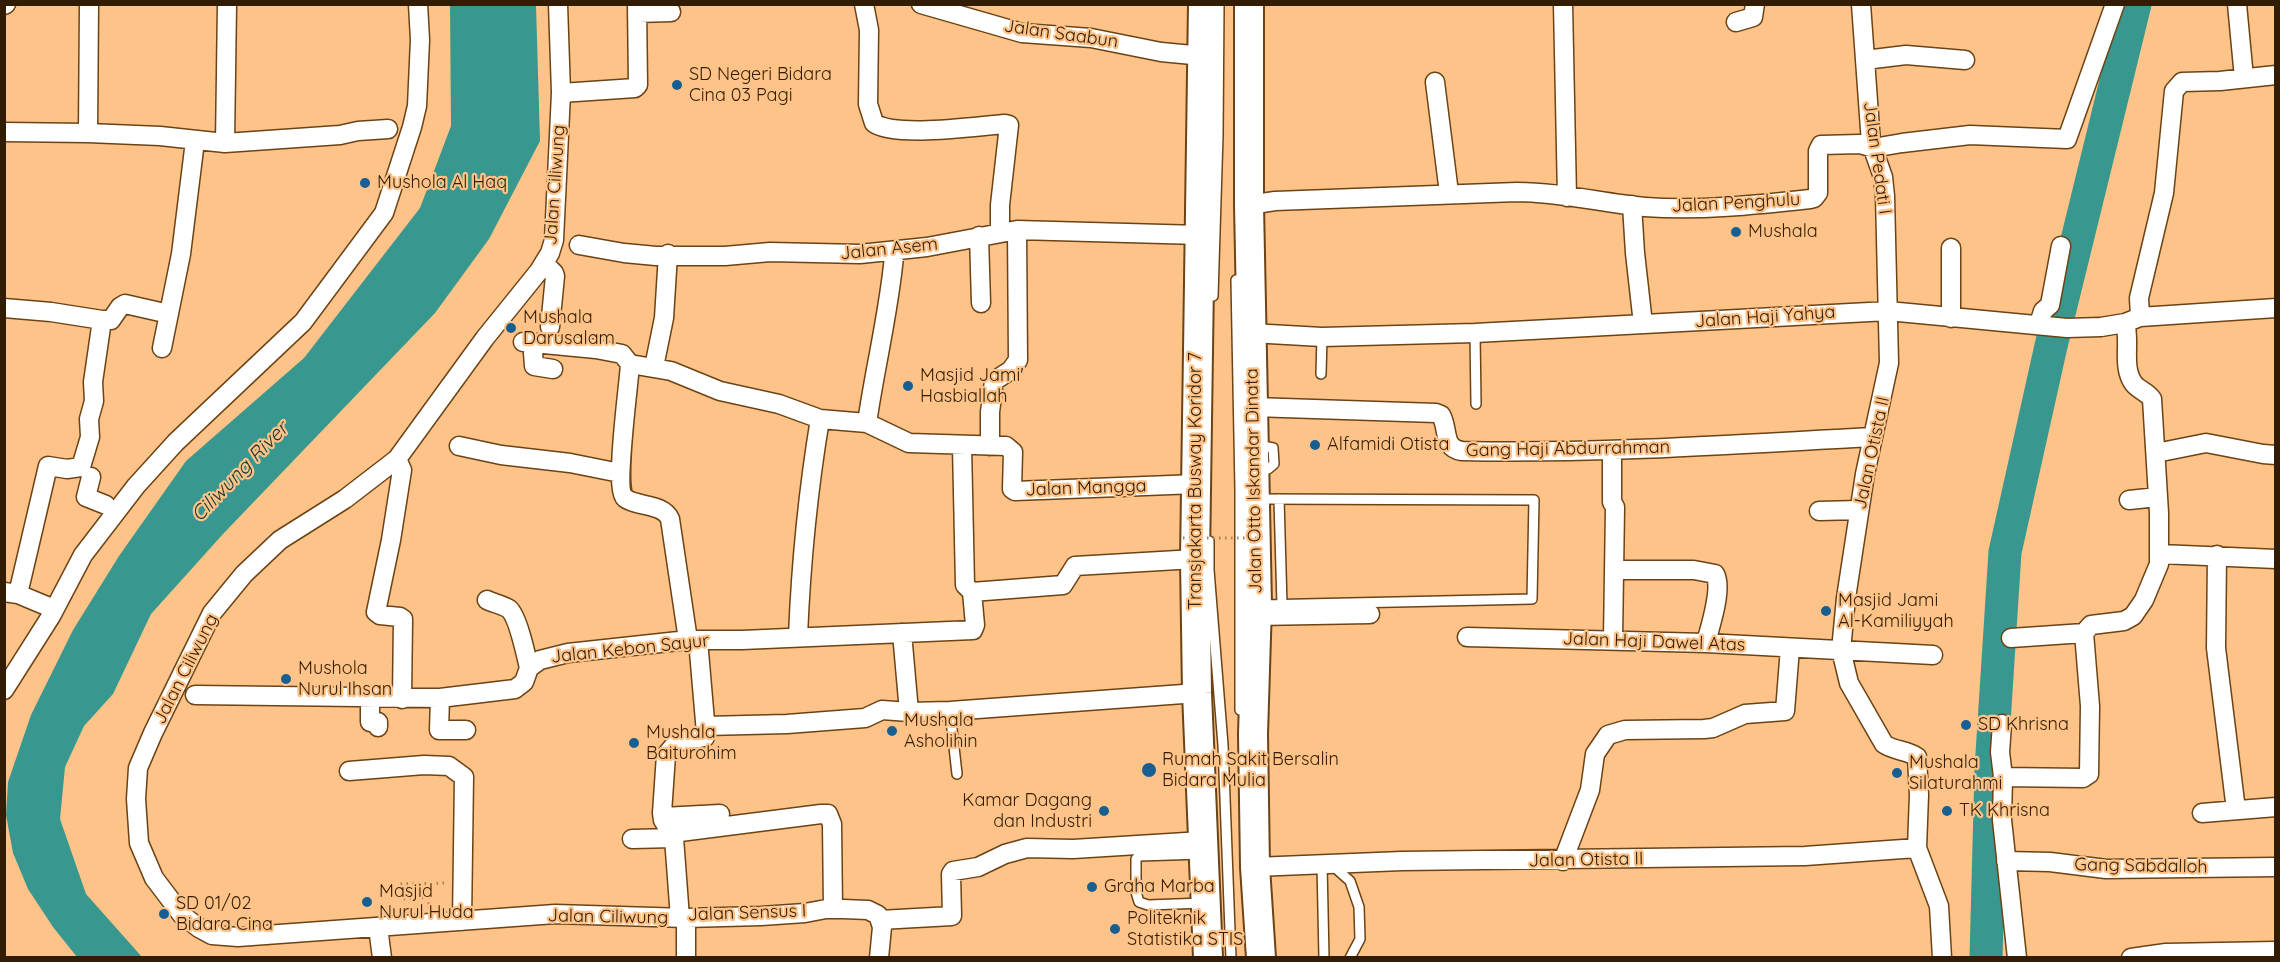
<!DOCTYPE html>
<html>
<head>
<meta charset="utf-8">
<style>
  body { margin:0 }
  #map { position:relative; width:2280px; height:962px; overflow:hidden; background:#fec388; font-family:Quicksand,sans-serif }
  canvas { display:block }
  .frame { position:absolute; inset:0; border:6px solid #321d04; pointer-events:none }
</style>
</head>
<body>
<div id="map">
<canvas width="2280" height="962"></canvas>
<div class="frame"></div>
</div>
<script>
const g = document.querySelector('canvas').getContext('2d');
g.lineJoin = 'round';
function paint(path, color) { g.fillStyle = color; g.fill(path, 'evenodd'); }
function stroke(path, color, width, dash) { g.strokeStyle = color; g.lineWidth = width; g.lineCap = dash ? 'butt' : 'round'; g.setLineDash(dash || []); g.stroke(path); }
function label(font, color, halo, rows, align = 'center') {
  g.font = font + ' Quicksand,sans-serif'; g.lineWidth = 4.5; g.setLineDash([]); g.textBaseline = 'middle'; g.strokeStyle = halo; g.fillStyle = color; for (const [text, x, y, turn = 0] of rows) {
    g.save(); g.translate(x, y); g.rotate((+turn || 0) * Math.PI / 180); g.textAlign = isNaN(turn) ? turn : align; if (halo) g.strokeText(text, 0, 0); g.fillText(text, 0, 0); g.restore();
  }
}
const water = new Path2D(`
  M 450,5 L 536,5 L 540,141 L 489,239 L 435,313 L 223,534 L 151,614 L 113,694 L 84,726 L 65,767 L 60,819 L 86,894 L 142,957 L 77,957 L 53,927 L 28,889 L 13,853 L 6,815 L 8,782 L 31,715 L 73,630 L 119,556 L 186,461 L 304,358 L 420,208 L 451,126 Z`);
const river = new Path2D(`
  M 1986,958 L 1991,769 L 2005,552 L 2051,346 L 2135,4`);
const path = new Path2D(`
  M 4,463 L 10,464
  M 429,904 L 428,897 L 403,899 L 400,884 L 445,883`);
const lane = new Path2D(`
  M 1236,280 L 1240,490 L 1240,710
  M 1213,296 L 1218,135 L 1219,4
  M 1475,333 L 1476,404
  M 1321,374 L 1322,337
  M 1256,469 L 1268,469 L 1274,464 L 1273,448 L 1258,445
  M 1257,499 L 1534,500 L 1532,599 L 1259,605
  M 1279,499 L 1282,605
  M 1209,541 L 1209,570 L 1223,745 L 1231,958
  M 950,711 L 957,774
  M 1202,854 L 1139,856 L 1136,859 L 1136,892 L 1139,902 L 1148,905 L 1203,903
  M 1322,864 L 1324,958
  M 1332,865 L 1350,881 L 1359,907 L 1360,939 L 1350,958`);
const street = new Path2D(`
  M 558,4 L 561,93 L 554,240 L 550,253 L 539,271 L 485,338 L 397,459 L 345,499 L 280,540 L 244,574 L 212,613 L 153,733 L 138,768 L 136,799 L 139,843 L 154,878 L 182,915 L 199,928 L 212,935 L 238,937 L 555,914 L 686,918 L 761,916 L 805,913 L 826,909 L 843,909 L 868,910 L 878,915 L 882,927 L 879,958
  M 864,4 L 869,30 L 868,104 L 874,123 C 896,138 976,126 1005,124 L 1009,125 L 1000,205 L 1000,233
  M 921,4 L 1022,33 L 1091,38 L 1161,52 L 1203,56
  M 1563,4 L 1567,197
  M 1861,4 L 1871,143 L 1883,177 L 1885,196 L 1889,363 L 1865,474 L 1846,598 L 1841,650 L 1849,683 L 1884,744 C 1894,751 1907,750 1917,757 L 1919,795 L 1917,848 L 1939,906 L 1942,958
  M 2237,4 L 2244,78
  M 4,5 L 6,4
  M 637,13 L 671,12
  M 1736,22 L 1753,17 L 1755,4
  M 1865,60 L 1906,55 L 1965,60
  M 1435,82 L 1449,193
  M 561,93 L 635,88 L 638,85 L 637,4
  M 4,132 L 88,133 L 89,4
  M 88,133 L 160,136 L 225,143 L 340,135 L 358,131 L 388,129
  M 225,143 L 227,4
  M 1249,205 L 1275,201 L 1517,192 C 1560,192 1602,203 1645,207 C 1700,211 1755,205 1810,199 L 1814,198 L 1818,193 L 1818,151 L 1821,145 L 1860,144 L 1873,148 L 1902,143 L 1970,135 L 2067,139 L 2115,4
  M 1632,205 L 1635,253 L 1643,324
  M 979,236 L 981,303
  M 579,245 L 624,253 L 656,256 L 725,256 L 770,252 L 860,254 L 927,247 L 1017,230 L 1200,235
  M 1951,248 L 1951,318
  M 544,263 L 554,273 L 555,276 L 550,327
  M 4,308 L 51,312 L 102,320 L 111,320 L 120,307 L 125,304 L 169,314
  M 2140,317 L 2139,298 L 2164,193 L 2174,91 L 2182,82 L 2220,81 L 2276,75
  M 2039,324 L 2043,311 L 2050,305 L 2061,246
  M 1251,333 L 1322,337 L 1475,333 L 1888,311 L 2067,328 L 2101,327 L 2125,323 L 2140,317 L 2276,308
  M 523,342 L 596,349 L 622,354 L 630,364 L 671,371 L 720,391 L 779,404 L 820,419 L 867,423 L 909,443 L 1006,446 L 1013,452 L 1012,489 L 1015,491 L 1197,484
  M 537,343 L 533,353 L 534,366 L 553,369
  M 162,348 L 181,254 L 195,141
  M 630,364 C 629,384 614,489 625,498 C 636,507 663,503 670,519 L 688,640
  M 654,367 L 664,318 L 668,254
  M 1253,407 L 1436,413 L 1441,415 C 1449,429 1442,448 1462,451 C 1599,454 1736,444 1873,437
  M 867,423 C 875,367 889,312 894,256 L 891,252
  M 459,446 L 501,455 L 570,463 L 620,473
  M 990,446 L 990,412 L 994,381 L 1011,370 L 1018,360 L 1017,230
  M 1612,450 L 1612,502 L 1615,507 L 1613,639
  M 2156,453 L 2206,443 L 2263,454 L 2276,455
  M 397,459 L 402,470 L 391,540 L 376,612 L 380,615 L 400,617 L 403,619 L 402,699
  M 91,477 L 86,497 L 106,505
  M 2129,500 L 2158,497
  M 1819,511 L 1859,510
  M 2160,554 L 2276,559
  M 2217,555 L 2216,648 L 2236,810
  M 1614,570 L 1694,570 L 1715,574 C 1723,589 1710,626 1706,643
  M 4,592 L 18,594 L 54,609
  M 972,592 L 1063,585 L 1075,566 L 1195,559
  M 18,594 L 48,466 L 67,469 L 81,467 L 90,437 L 89,419 L 94,401 L 93,382 L 102,320
  M 487,600 C 493,603 503,605 509,609 C 518,617 526,655 529,668
  M 1257,616 L 1370,614
  M 902,633 L 909,712
  M 798,636 C 801,563 808,491 820,419
  M 1467,637 L 1706,643 L 1933,655
  M 2011,638 L 2084,633 L 2091,625 L 2124,621 L 2133,616 L 2144,600 L 2159,564 L 2159,513 L 2152,399 C 2147,392 2139,390 2134,384 C 2121,367 2131,342 2125,323
  M 4,690 L 51,616 L 83,555 L 136,486 L 176,442 L 303,322 L 384,213 L 412,127 L 417,106 L 420,40 L 418,4
  M 195,695 L 440,698 L 515,689 L 524,682 L 529,668 L 540,660 L 568,653 L 688,640 L 742,640 L 973,630 L 975,625 L 972,592 L 965,585 L 962,446
  M 370,698 L 370,722 L 378,722 L 378,727
  M 440,698 L 439,730 L 466,730
  M 2002,724 L 2000,752 L 2003,777 L 2002,820 L 2017,958
  M 706,726 L 787,724 L 865,718 L 882,710 L 909,712 L 950,711 L 1197,693
  M 349,771 L 424,765 L 449,766 L 464,777 L 462,921
  M 2003,777 L 2083,778 L 2089,774 L 2090,706 L 2084,633
  M 2202,813 L 2276,807
  M 663,817 L 720,814
  M 672,833 L 821,814 L 828,814 L 832,824 L 833,909
  M 632,839 L 674,838
  M 1563,861 L 1590,790 L 1595,754 L 1608,735 L 1625,730 L 1704,729 L 1713,728 L 1745,714 L 1785,711 L 1790,648
  M 2006,861 L 2050,862 L 2106,869 L 2276,867
  M 1255,867 L 1402,861 L 1805,856 L 1917,848
  M 680,918 L 674,838 L 663,820 L 662,813 L 666,755 L 677,742 L 705,737 L 706,733 L 698,640
  M 686,918 L 686,958
  M 880,920 L 952,916 L 951,874 L 953,871 L 978,867 L 1005,854 L 1027,848 L 1073,849 L 1202,841
  M 378,927 L 382,958
  M 2131,958 L 2166,953 L 2276,951`);
const primary = new Path2D(`
  M 1203,4 L 1195,559 L 1197,693 L 1208,958
  M 1249,4 L 1249,205 L 1257,605 L 1253,734 L 1255,867 L 1261,958`);
const pathBridge = new Path2D(`
  M 1183,538 L 1266,538`);
const markers = [
  [677,85,6,"#175e92"],
  [365,183,6,"#175e92"],
  [1736,232,6,"#175e92"],
  [511,328,6,"#175e92"],
  [908,386,6,"#175e92"],
  [1315,445,6,"#175e92"],
  [1826,611,6,"#175e92"],
  [286,679,6,"#175e92"],
  [1966,725,6,"#175e92"],
  [892,731,6,"#175e92"],
  [634,743,6,"#175e92"],
  [1149,770,8,"#175e92"],
  [1897,773,6,"#175e92"],
  [1104,811,6,"#175e92"],
  [1947,811,6,"#175e92"],
  [1092,887,6,"#175e92"],
  [367,902,6,"#175e92"],
  [164,914,6,"#175e92"],
  [1115,929,6,"#175e92"]
];
const streetNames = [
  ["Jalan Saabun",1061,34,8],
  ["Jalan Pedati I",1877,158,82],
  ["Jalan Ciliwung",555,185,-86],
  ["Jalan Penghulu",1736,203,-3],
  ["Jalan Asem",889,249,-6],
  ["Jalan Haji Yahya",1765,317,-4],
  ["Gang Haji Abdurrahman",1568,449,-1],
  ["Jalan Otista II",1872,453,-78],
  ["Transjakarta Busway Koridor 7",1196,481,-90],
  ["Jalan Otto Iskandar Dinata",1254,481,-91],
  ["Jalan Mangga",1086,488,-2],
  ["Jalan Haji Dawel Atas",1654,642,2],
  ["Jalan Kebon Sayur",630,649,-6],
  ["Jalan Ciliwung",186,669,-63],
  ["Jalan Otista II",1586,860,-1],
  ["Gang Sabdalloh",2141,866,1],
  ["Jalan Sensus I",747,913,-2],
  ["Jalan Ciliwung",608,917,1]
];
const poiNames = [
  ["SD Negeri Bidara",689,75],
  ["Cina 03 Pagi",689,96],
  ["Mushola Al Haq",377,183],
  ["Mushala",1748,232],
  ["Mushala",523,318],
  ["Darusalam",523,339],
  ["Masjid Jami'",920,376],
  ["Hasbiallah",920,397],
  ["Alfamidi Otista",1327,445],
  ["Masjid Jami",1838,601],
  ["Al-Kamiliyyah",1838,622],
  ["Mushola",298,669],
  ["Nurul Ihsan",298,690],
  ["Mushala",904,721],
  ["Asholihin",904,742],
  ["SD Khrisna",1978,725],
  ["Mushala",646,733],
  ["Baiturohim",646,754],
  ["Rumah Sakit Bersalin",1162,760],
  ["Bidara Mulia",1162,781],
  ["Mushala",1909,763],
  ["Silaturahmi",1909,784],
  ["Kamar Dagang",1092,801,"right"],
  ["dan Industri",1092,822,"right"],
  ["TK Khrisna",1959,811],
  ["Graha Marba",1104,887],
  ["Masjid",379,892],
  ["Nurul Huda",379,913],
  ["SD 01/02",176,904],
  ["Bidara Cina",176,925],
  ["Politeknik",1127,919],
  ["Statistika STIS",1127,940]
];
const waterNames = [
  ["Ciliwung River",240,472,-46]
];
paint(water, '#38988f');
stroke(river, '#38988f', 33);
stroke(lane, '#6b4315', 12);
stroke(street, '#6b4315', 21);
stroke(primary, '#6b4315', 32);
stroke(path, '#aa7f52', 3, [1.5, 4.5]);
stroke(lane, '#fff', 9);
stroke(street, '#fff', 18);
stroke(primary, '#fff', 28);
stroke(pathBridge, '#aa7f52', 3, [1.5, 4.5]);
for (const [x, y, r, color] of markers) { const dot = new Path2D(); dot.arc(x, y, r, 0, 2 * Math.PI); g.fillStyle = color; g.fill(dot); stroke(dot, '#fec388', 2); }
label('18px', '#321d04', '#fec388', streetNames);
label('18px', '#321d04', '#fec388', poiNames, 'left');
label('italic 20px', '#183632', '#fec388', waterNames);
</script>
</body>
</html>
